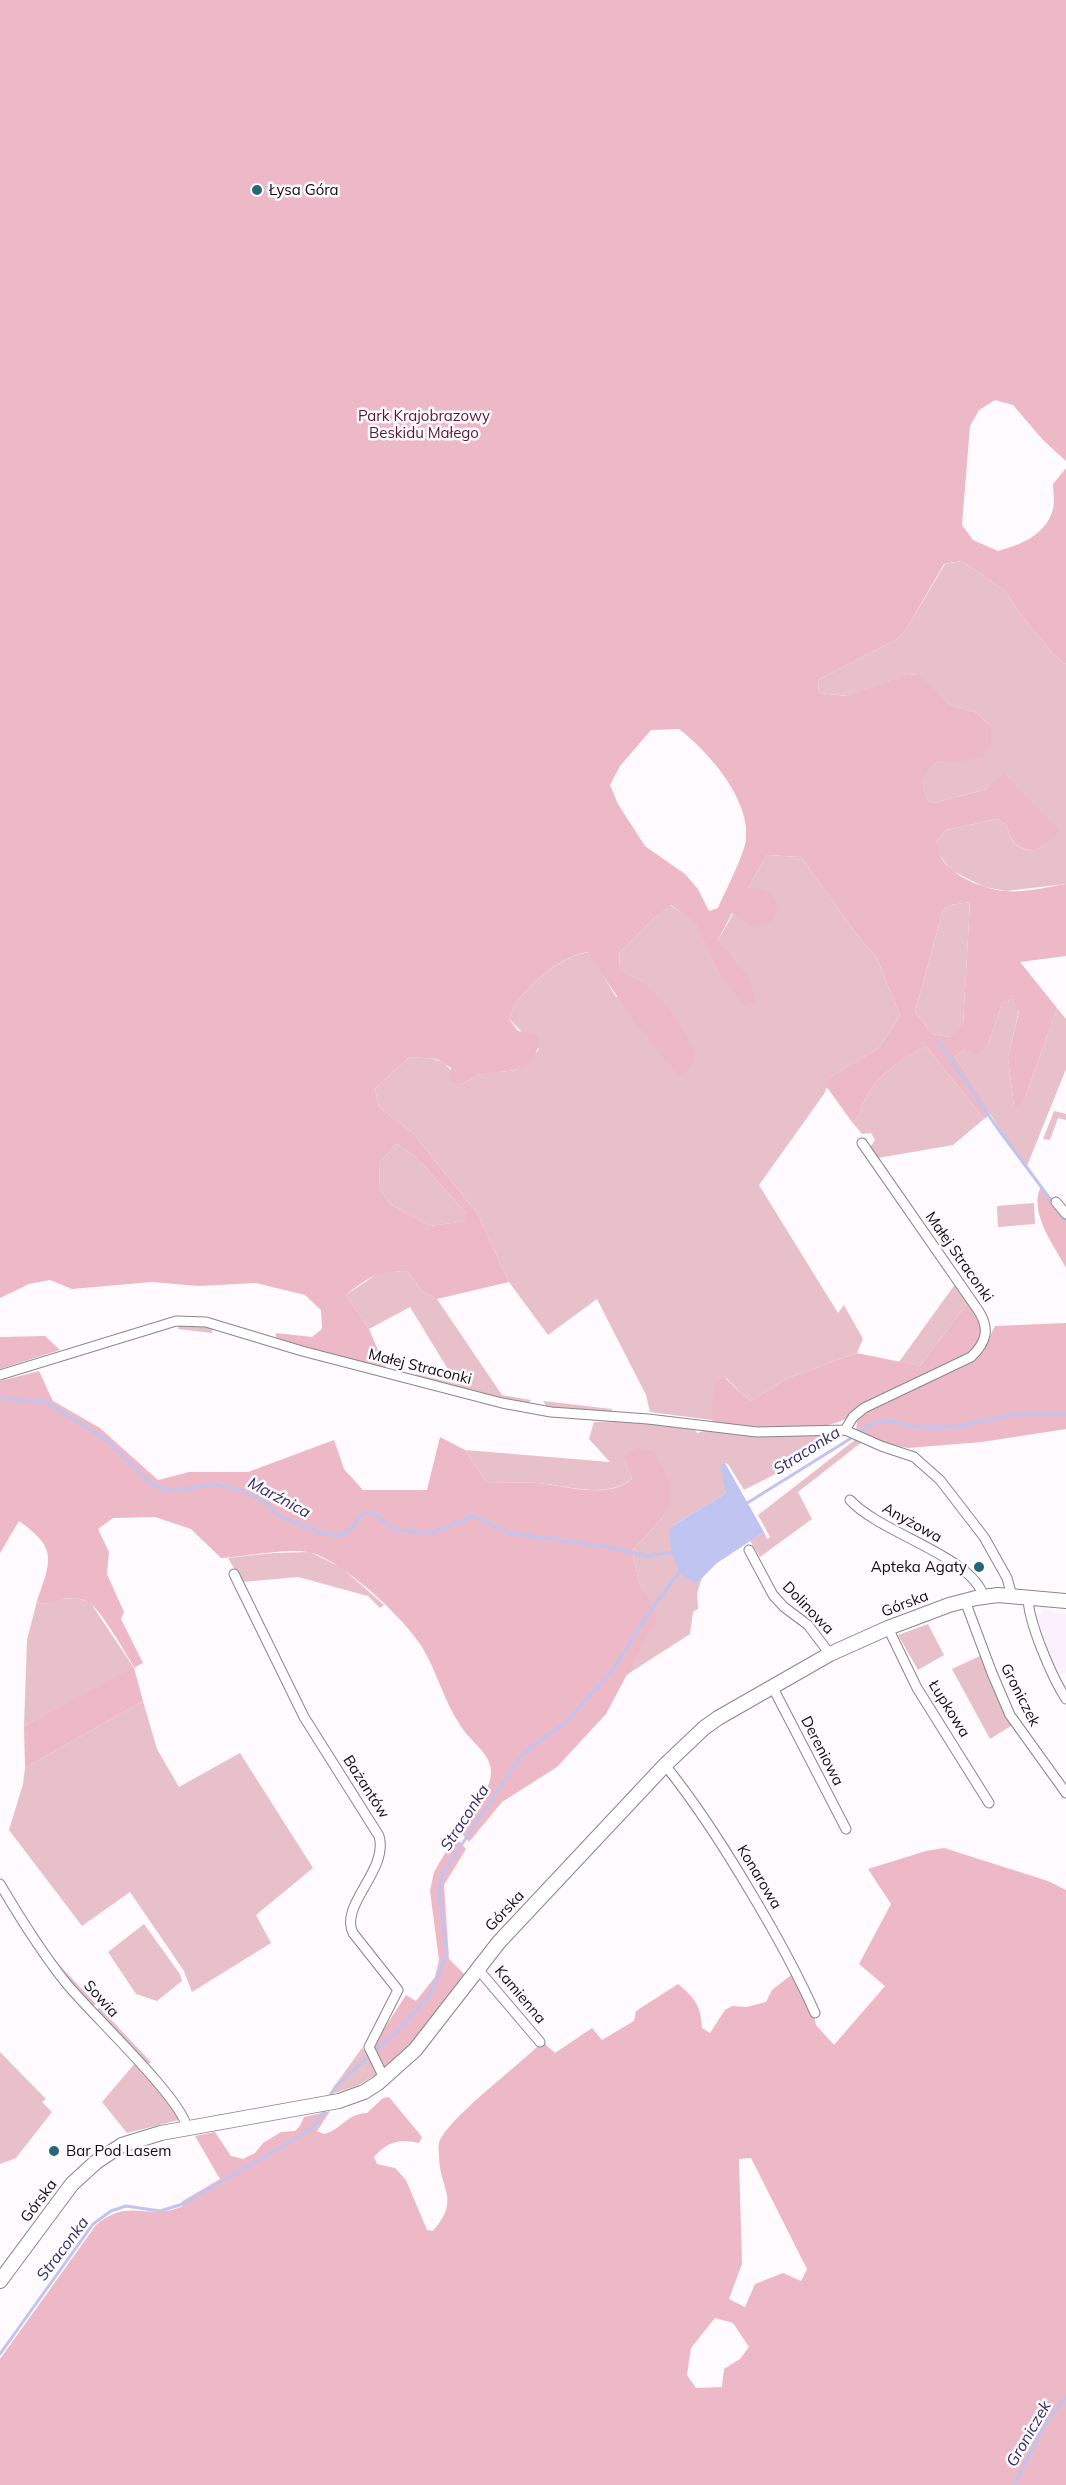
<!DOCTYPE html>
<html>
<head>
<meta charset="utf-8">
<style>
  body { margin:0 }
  canvas { display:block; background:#fefafe }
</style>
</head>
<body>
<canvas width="1066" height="2485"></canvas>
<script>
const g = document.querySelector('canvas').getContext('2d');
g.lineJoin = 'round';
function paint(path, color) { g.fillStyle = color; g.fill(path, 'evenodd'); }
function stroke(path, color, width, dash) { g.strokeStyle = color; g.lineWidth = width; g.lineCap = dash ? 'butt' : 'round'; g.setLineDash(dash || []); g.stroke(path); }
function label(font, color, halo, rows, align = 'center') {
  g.font = font + ' Mulish,sans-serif'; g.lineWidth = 5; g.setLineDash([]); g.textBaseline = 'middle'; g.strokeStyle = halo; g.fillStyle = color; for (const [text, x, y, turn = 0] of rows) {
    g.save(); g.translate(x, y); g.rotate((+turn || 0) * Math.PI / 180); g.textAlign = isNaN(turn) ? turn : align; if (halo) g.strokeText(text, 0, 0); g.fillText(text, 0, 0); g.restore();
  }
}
const built = new Path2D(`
  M 1041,1607 L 1049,1608 L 1054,1613 L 1066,1614 L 1066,1673 L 1056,1675 L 1042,1640 L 1034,1615 L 1042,1613 Z`);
const green = new Path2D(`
  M 962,561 L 1005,591 L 1021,615 L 1054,655 L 1066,664 L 1066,884 L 1006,891 L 984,887 L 951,870 L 936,851 L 936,842 L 946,830 L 997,819 L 1006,824 C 1012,843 1013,847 1034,851 L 1048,843 L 987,789 L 934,803 L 928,801 C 920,780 921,776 938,761 L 964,761 L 991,726 L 975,712 L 950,705 L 918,675 L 906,674 L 848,696 L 819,693 L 818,680 L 897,639 L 907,628 L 945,564 Z
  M 767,855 L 801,857 L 860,939 L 876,956 L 900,1015 L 879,1048 L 832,1076 L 824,1094 L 759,1185 L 838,1313 L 844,1305 L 863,1339 L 857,1353 L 788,1378 L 750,1401 L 726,1378 L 712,1403 L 712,1420 L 650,1412 L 646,1395 L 597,1299 L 548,1335 L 509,1282 L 477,1213 L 413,1133 L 379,1107 L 375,1089 L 409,1057 C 439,1059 445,1057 460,1085 C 466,1082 471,1078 477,1076 C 506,1066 518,1081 539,1049 L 509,1019 C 519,989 558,957 589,952 L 616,997 L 645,983 L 620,969 L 619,953 L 654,918 L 670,905 L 695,921 L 717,971 L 732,959 L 718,940 Z
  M 970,902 L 963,1026 L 949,1037 L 932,1034 L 915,1012 L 943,910 L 951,905 Z
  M 1012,999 L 1019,1010 L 1008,1058 L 1014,1106 L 1026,1095 L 1057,1008 L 1066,1019 L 1066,1069 L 1027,1166 L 1002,1133 L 955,1056 L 965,1049 L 988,1045 L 1002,1003 Z
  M 926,1046 L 984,1119 L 953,1145 L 878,1158 L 870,1147 L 875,1140 L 871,1133 L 862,1134 L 852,1122 C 862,1115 860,1109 866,1098 C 879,1073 902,1059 926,1046 Z
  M 1054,1111 L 1066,1114 L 1066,1120 L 1058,1118 L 1050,1140 L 1043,1139 Z
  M 396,1144 L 416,1157 L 466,1213 L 466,1221 L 430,1226 L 390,1204 L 380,1189 L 379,1163 Z
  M 1034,1203 L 1035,1224 L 998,1227 L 997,1206 Z
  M 407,1271 L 422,1291 L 437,1299 L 502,1395 L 531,1400 L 527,1405 L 417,1378 L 416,1374 L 457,1384 L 410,1307 L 369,1329 L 346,1295 L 380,1272 Z
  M 956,1283 L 969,1301 L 920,1366 L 899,1362 Z
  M 179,1324 L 213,1327 L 212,1333 L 178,1329 Z
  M 543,1401 L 612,1409 L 611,1412 L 548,1409 Z
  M 624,1421 L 694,1429 L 697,1433 L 707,1430 L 769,1436 L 838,1432 L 845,1435 L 811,1456 L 744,1490 L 728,1464 L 725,1463 L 726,1493 L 674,1525 L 697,1583 L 702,1578 L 697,1593 L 698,1609 L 693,1612 L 690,1634 L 625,1676 L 657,1616 L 639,1582 L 632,1551 L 669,1510 L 624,1458 L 632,1479 C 606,1499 569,1486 538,1483 C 521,1482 504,1483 487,1483 L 465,1450 L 610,1462 L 589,1439 L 594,1422 Z
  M 856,1439 L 862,1442 L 798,1492 L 812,1519 L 760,1557 L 750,1541 L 764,1532 L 767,1539 L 770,1537 L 758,1515 Z
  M 310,1552 L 342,1568 L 384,1605 L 380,1608 L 368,1596 L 298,1577 L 242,1582 L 228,1558 L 274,1553 Z
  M 76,1598 L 90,1602 L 134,1668 L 24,1726 L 27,1640 L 37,1601 L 43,1604 L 58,1599 Z
  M 928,1624 L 944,1655 L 918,1670 L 898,1635 Z
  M 982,1655 L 1014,1724 L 990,1739 L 952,1669 Z
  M 143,1701 L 157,1749 L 179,1787 L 240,1753 L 313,1868 L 256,1915 L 271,1943 L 192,1992 L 184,1971 L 130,1892 L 82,1926 L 9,1830 L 23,1784 L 25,1768 Z
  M 144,1924 L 180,1974 L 182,1981 L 157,2001 L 136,1994 L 108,1952 Z
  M 49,1954 L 96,2004 L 91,2007 Z
  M 99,2007 L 151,2062 L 146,2066 L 96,2012 Z
  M 362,2048 L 367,2052 L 377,2074 L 357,2086 L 328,2095 Z
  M 0,2052 L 46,2099 L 42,2102 L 52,2112 L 16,2158 L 0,2164 Z
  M 136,2062 L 179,2116 L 179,2120 L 127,2133 L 102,2102 Z`);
const forest = new Path2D(`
  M 0,0 L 1066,0 L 1066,461 L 1043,440 L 1013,405 L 995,400 L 979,410 L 970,426 L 962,525 L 973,540 L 998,551 C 1022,544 1046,535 1053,509 C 1055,502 1053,491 1053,484 L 1066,468 L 1066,664 L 1054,655 L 1021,615 L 1005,591 L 962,561 L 944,564 L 907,628 L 897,639 L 818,680 L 819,693 L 847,696 L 906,674 L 919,675 L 950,705 L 975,712 L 991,726 L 991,743 L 983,757 L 964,761 L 938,761 C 922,776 920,780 928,801 L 934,803 L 987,789 L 1004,773 L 1059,830 L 1048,843 L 1034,851 C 1014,847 1012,843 1006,824 L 997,819 L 946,830 L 936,842 C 937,871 980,889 1005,891 C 1024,893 1047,887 1066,884 L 1066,956 L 1020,962 L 1057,1008 L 1026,1095 L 1019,1109 L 1014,1106 L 1008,1058 L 1019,1011 L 1012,999 L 1002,1003 L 988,1045 L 978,1054 L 965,1049 L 955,1056 L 991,1114 L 984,1119 L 926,1046 C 902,1059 879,1073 866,1098 C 860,1109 862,1115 852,1122 L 826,1086 L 832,1076 L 879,1048 L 900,1015 L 876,956 L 860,939 L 801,857 L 767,855 L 748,888 C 765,888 770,891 778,906 L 773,922 L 754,928 L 732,913 L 718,940 L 749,978 L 756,1001 L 745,1005 L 717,971 L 695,922 L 671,905 L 654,918 L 619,953 L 620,969 L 645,983 L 669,1008 L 695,1051 L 691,1067 L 681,1077 C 645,1038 616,997 588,952 C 558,957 519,989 509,1019 L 518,1031 L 539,1034 C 539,1080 505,1067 477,1076 C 471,1078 466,1082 460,1085 L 449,1080 L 451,1068 L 437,1059 L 409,1057 L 375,1089 L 379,1107 L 413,1133 L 477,1213 L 509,1282 L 437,1299 L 422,1291 L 407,1271 C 376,1272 370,1276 346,1295 L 369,1329 L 387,1371 L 276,1339 L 276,1333 L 312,1337 L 322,1329 L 321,1310 L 305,1295 L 256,1283 L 199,1286 L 151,1282 L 72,1289 L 50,1280 L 29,1284 L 0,1298 ZM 679,729 C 708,751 751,800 746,840 C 744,855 725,892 718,908 L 709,911 L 698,889 L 685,874 L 645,846 L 618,804 L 610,785 L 620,766 L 651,730 ZM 970,902 L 963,1025 L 949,1037 L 932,1034 L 915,1012 L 943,910 L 951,905 ZM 396,1144 L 416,1157 L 466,1213 L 465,1221 L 430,1226 L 390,1204 L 380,1189 L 379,1163 Z
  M 1041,1186 L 1066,1217 L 1066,1268 C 1054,1245 1028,1212 1041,1186 Z
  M 969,1301 L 976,1311 L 984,1331 L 975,1350 L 850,1415 C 831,1436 743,1426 715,1423 L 712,1420 L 712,1403 L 717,1381 L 725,1378 L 750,1401 L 788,1378 L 857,1353 L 920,1366 Z
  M 1066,1323 L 1066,1429 L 982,1442 L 908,1448 L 887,1444 L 856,1431 L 857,1421 L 867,1411 L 982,1352 L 995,1326 Z
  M 45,1336 L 60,1350 L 0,1369 L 0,1337 Z
  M 39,1371 L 53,1401 L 100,1428 L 158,1480 L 189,1472 L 248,1472 L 334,1440 L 344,1469 L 363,1490 L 427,1490 L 440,1437 L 465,1450 L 487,1483 C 504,1483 522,1482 538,1483 C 568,1486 606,1500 632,1479 L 624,1458 L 628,1452 L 638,1448 L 654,1451 L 671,1484 L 669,1510 L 632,1551 L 639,1582 L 658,1616 L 606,1714 L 557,1767 L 502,1802 L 469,1842 L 459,1830 C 471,1813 492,1791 491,1770 C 490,1753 468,1739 460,1725 C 444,1701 437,1672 422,1647 C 403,1617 345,1563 312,1553 C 292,1547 244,1557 221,1558 L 191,1529 L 155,1517 L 113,1518 L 98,1529 L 109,1552 L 107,1574 L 124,1612 L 121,1619 L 143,1663 L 134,1668 L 143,1701 L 25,1768 L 24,1726 L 134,1667 C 126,1654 100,1608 88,1602 C 74,1594 57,1600 43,1604 L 37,1601 C 52,1559 57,1548 19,1521 L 0,1553 L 0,1381 Z
  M 455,1836 L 466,1849 L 444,1885 L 449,1959 L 464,1974 L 418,2037 L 384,2068 L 373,2046 L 406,1995 L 416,2001 L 435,1977 L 439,1960 L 430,1891 L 434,1872 Z
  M 944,1848 L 1048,1881 L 1066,1890 L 1066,2485 L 0,2485 L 0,2359 L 96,2225 C 129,2196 149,2222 183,2206 L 181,2202 L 220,2179 L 195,2136 L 215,2132 L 231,2156 L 243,2159 L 255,2153 L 263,2143 L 281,2132 L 295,2131 L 300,2126 L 304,2117 L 330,2111 L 317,2131 L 324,2134 C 341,2130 348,2113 367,2113 L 383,2098 L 389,2097 L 422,2137 L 419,2143 C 399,2138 387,2142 374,2157 L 377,2164 L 395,2168 L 406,2180 L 427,2230 L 433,2231 C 461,2199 440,2190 439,2157 C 439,2153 438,2147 439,2143 C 446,2120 518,2066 539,2045 L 544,2043 L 555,2053 L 592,2028 L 602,2040 L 634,2021 L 636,2011 L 678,1984 C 695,1998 701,2006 702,2028 L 710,2033 L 725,2010 L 732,2006 L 747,2007 L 766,2002 L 772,1990 L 795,1972 L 813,2013 L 816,2025 L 834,2045 L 885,1986 L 859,1964 L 891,1904 L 868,1869 L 926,1851 ZM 751,2158 L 807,2269 L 801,2281 L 783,2273 L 755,2284 L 745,2307 L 729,2299 L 742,2264 L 739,2159 ZM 715,2318 L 733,2323 L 749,2347 L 740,2359 L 724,2369 L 722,2387 L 696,2388 L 687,2375 L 691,2348 Z`);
const water = new Path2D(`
  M 725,1463 L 764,1532 L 717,1563 L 697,1583 C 674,1578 671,1550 669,1530 L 674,1525 L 726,1493 L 720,1466 Z`);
const stream = new Path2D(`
  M 939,1042 L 998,1129 L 1054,1204
  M 1061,1215 L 1066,1221
  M 0,1398 L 46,1402 L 108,1441 L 153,1485 L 170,1491 L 215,1484 L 239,1490 L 266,1502 L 279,1516 L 321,1533 L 341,1536 L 353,1527 L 360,1515 L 372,1512 L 395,1530 L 431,1533 L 473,1516 L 509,1533 L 607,1547 L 647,1556 L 675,1552
  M 858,1433 L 874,1423 L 891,1421 L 921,1428 L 953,1427 L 1018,1414 L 1066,1414
  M 744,1505 L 853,1437
  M 330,2097 L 336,2086 L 399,2030 L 431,1993 L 447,1953 L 439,1894 L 442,1874 L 522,1754 L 565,1723 L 612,1671 L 650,1611 L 681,1570
  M 0,2354 L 93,2224 L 111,2211 L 126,2206 L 160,2211 L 183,2204 L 300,2136 L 312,2128 L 326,2109
  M 1014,2485 L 1042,2430 L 1066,2396`);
const street = new Path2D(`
  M 1056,1202 L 1066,1214
  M 0,1375 L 176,1321 L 206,1322 L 302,1351 L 502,1403 L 551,1412 L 648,1419 L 757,1432 L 845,1430 L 881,1446 L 914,1457 L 940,1480 L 984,1537 L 1007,1578 L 1012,1596
  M 845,1430 L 853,1417 L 864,1408 L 971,1357 C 987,1342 990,1328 978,1310 L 862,1143
  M 850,1500 C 881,1534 971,1555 984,1597
  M 749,1550 L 773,1595 L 784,1607 L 808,1625 L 830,1654
  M 234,1574 L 304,1717 L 379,1836 C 389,1870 339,1905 353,1933 L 398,1990 L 369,2047 L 384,2078
  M 1028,1597 C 1028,1622 1052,1677 1066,1699
  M 965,1601 L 992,1673 L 1010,1715 L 1066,1793
  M 888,1628 L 917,1688 L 989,1803
  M 772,1686 L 846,1829
  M 665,1765 C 697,1805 724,1847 750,1891 C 774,1931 796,1970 815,2013
  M 0,1884 C 20,1918 42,1953 66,1983 C 90,2013 182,2098 187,2128
  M 477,1968 L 540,2042`);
const secondary = new Path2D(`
  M 0,2281 L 72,2184 L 96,2162 L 122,2145 L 161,2133 L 339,2101 L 364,2092 L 378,2083 L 415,2050 L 499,1942 L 665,1765 L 704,1728 L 718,1718 L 830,1654 L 888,1628 L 949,1605 L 976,1598 L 998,1595 L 1066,1601`);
const markers = [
  [257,190,6,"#236778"],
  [979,1567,6,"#236778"],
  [54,2151,6,"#236778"]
];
const poiNames = [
  ["Łysa Góra",269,190],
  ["Apteka Agaty",967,1567,"right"],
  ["Bar Pod Lasem",66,2151]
];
const parkNames = [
  ["Park Krajobrazowy",424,416],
  ["Beskidu Małego",424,433]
];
const streetNames = [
  ["Małej Straconki",959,1257,55],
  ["Małej Straconki",420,1367,14],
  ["Anyżowa",912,1523,29],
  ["Górska",905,1604,-21],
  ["Dolinowa",808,1608,46],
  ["Groniczek",1020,1695,63],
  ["Łupkowa",949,1709,58],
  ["Dereniowa",822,1751,63],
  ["Bażantów",366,1787,57],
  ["Konarowa",759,1877,59],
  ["Górska",505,1911,-47],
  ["Kamienna",520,1995,50],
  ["Sowia",101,1999,48],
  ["Górska",39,2201,-53]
];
const waterNames = [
  ["Straconka",807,1451,-32],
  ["Marźnica",279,1498,28],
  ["Straconka",465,1818,-57],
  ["Straconka",63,2249,-53],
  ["Groniczek",1029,2434,-60]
];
paint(built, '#fbf0fd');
paint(green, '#e8c0c9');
paint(forest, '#edb9c6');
paint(water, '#bfc4f0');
stroke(stream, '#bfc4f0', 3);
stroke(street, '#8a858b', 11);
stroke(secondary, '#8a858b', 16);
stroke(street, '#fff', 9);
stroke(secondary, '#fff', 14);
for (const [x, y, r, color] of markers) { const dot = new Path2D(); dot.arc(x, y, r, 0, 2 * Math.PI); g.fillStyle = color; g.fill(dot); stroke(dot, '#fefafe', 2); }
label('15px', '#0f0d0f', '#fefafe', poiNames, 'left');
label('15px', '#581c31', '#fefafe', parkNames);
label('15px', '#0f0d0f', '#fefafe', streetNames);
label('italic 16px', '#303167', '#fefafe', waterNames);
</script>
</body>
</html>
